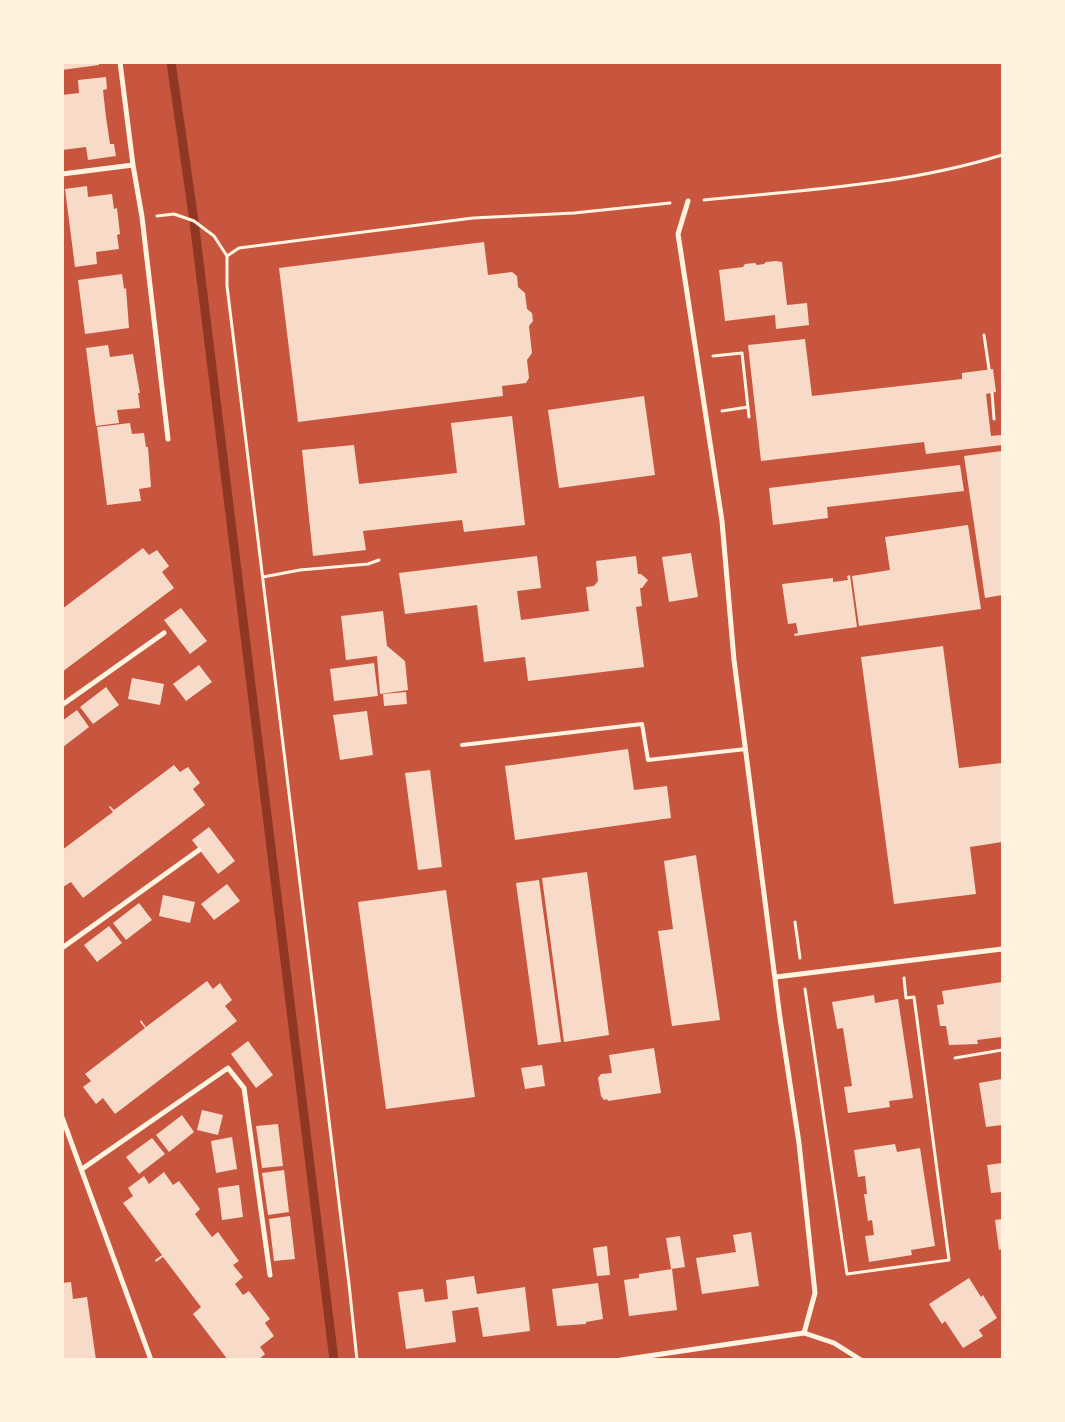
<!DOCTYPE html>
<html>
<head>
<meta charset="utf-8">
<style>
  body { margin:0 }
  #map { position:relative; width:1065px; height:1422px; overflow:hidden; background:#c8553d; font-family:"PT Sans",sans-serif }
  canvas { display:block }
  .frame { position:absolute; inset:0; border:64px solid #fff3e0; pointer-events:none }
</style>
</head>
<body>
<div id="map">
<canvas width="1065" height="1422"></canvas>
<div class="frame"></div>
</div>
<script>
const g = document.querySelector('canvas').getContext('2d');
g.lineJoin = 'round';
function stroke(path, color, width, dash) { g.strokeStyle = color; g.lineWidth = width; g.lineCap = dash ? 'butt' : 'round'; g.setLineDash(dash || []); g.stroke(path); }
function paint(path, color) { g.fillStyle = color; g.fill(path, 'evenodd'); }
const stream = new Path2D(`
  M 171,62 L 194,221 L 334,1360`);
const building = new Path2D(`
  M 62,62 L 99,62 L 99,65 L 62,70 Z
  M 106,77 L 107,89 L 103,90 L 106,117 L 110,144 L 114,144 L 116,156 L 88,160 L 86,147 L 62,150 L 62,95 L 79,93 L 78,80 Z
  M 87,186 L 88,197 L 112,194 L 114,209 L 117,208 L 120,234 L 117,235 L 119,249 L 96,252 L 97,264 L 75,267 L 65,189 Z
  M 484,242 L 488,275 L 512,272 L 517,276 L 518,287 L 525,293 L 527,309 L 532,313 L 533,321 L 529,326 L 532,353 L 527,360 L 529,378 L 526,383 L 502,386 L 503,396 L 298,422 L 279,268 Z
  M 776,261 L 782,262 L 787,305 L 807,303 L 809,325 L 776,329 L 775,315 L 725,321 L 719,270 L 743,267 L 745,264 L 755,263 L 757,265 L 764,264 L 766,262 Z
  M 122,274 L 124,289 L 126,288 L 129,328 L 85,334 L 78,280 Z
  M 805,339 L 812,396 L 962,379 L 962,373 L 993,369 L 996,392 L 986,394 L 991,436 L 1002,435 L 1002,445 L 926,454 L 924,442 L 761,461 L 748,345 Z
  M 108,345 L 110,357 L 133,354 L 140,393 L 138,393 L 140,408 L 117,410 L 119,423 L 96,426 L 86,348 Z
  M 644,396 L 655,475 L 559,488 L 548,410 Z
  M 512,416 L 525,525 L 464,532 L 462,520 L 363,531 L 366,550 L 313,556 L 302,450 L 354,445 L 359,484 L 457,473 L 451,423 Z
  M 130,423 L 132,434 L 144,433 L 146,447 L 148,447 L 151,487 L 139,489 L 141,501 L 107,505 L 97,427 Z
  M 1002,451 L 1002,595 L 985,598 L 964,456 Z
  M 960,465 L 964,491 L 827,507 L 828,518 L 773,525 L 769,488 Z
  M 968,525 L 981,609 L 859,626 L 852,576 L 890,570 L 885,537 Z
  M 143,548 L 149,555 L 157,550 L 169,566 L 162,572 L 174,588 L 62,672 L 62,609 Z
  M 691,553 L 698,597 L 669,602 L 662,557 Z
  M 537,556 L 541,588 L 517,591 L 521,620 L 589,611 L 586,587 L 594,586 L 598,581 L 596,561 L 636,556 L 638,574 L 641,574 L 648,580 L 642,588 L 640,588 L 642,606 L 636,607 L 644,667 L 528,681 L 525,657 L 484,662 L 477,605 L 405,614 L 399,573 Z
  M 850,575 L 857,627 L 795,636 L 794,634 L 798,633 L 796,623 L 788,624 L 782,584 L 833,578 L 833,582 L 848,580 L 847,576 Z
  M 181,608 L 207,641 L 190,654 L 164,620 Z
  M 383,611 L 387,646 L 405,661 L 408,690 L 380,694 L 377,656 L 346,660 L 341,616 Z
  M 943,646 L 959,768 L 1002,763 L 1002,842 L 970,847 L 976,894 L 894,904 L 861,657 Z
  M 374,663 L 378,696 L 334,701 L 330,669 Z
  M 199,665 L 212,682 L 186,701 L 173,684 Z
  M 132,678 L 164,684 L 160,705 L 128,699 Z
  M 106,687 L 119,705 L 93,724 L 80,707 Z
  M 406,692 L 407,704 L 384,706 L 383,694 Z
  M 77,710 L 89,727 L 63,747 L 62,721 Z
  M 367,711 L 373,755 L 340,760 L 333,715 Z
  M 628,749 L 634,790 L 667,786 L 671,818 L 515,840 L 505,766 Z
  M 174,765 L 180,772 L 188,767 L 200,783 L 193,789 L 205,805 L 83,898 L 71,882 L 63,887 L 62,850 L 113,812 L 109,807 L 110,806 L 114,810 Z
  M 430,770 L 442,867 L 418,870 L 405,773 Z
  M 209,827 L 235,861 L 218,874 L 192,840 Z
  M 696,855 L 720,1020 L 672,1026 L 658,931 L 673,929 L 664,861 Z
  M 587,872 L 609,1035 L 564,1042 L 542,878 Z
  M 539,880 L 561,1042 L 538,1045 L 516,883 Z
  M 227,884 L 240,901 L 214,920 L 201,904 Z
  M 446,890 L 475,1097 L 386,1109 L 358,902 Z
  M 163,895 L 195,902 L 190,923 L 159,916 Z
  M 139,903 L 152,920 L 126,940 L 113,923 Z
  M 109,926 L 122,943 L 97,962 L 84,945 Z
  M 207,981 L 213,989 L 220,983 L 232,1000 L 225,1006 L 237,1021 L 115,1114 L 103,1098 L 96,1104 L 83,1087 L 91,1081 L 85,1074 L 145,1028 L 140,1022 L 141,1020 L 146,1027 Z
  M 1002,982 L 1002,1041 L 1001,1037 L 977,1040 L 978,1044 L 949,1045 L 946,1026 L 940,1026 L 937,1005 L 944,1004 L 942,991 Z
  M 874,995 L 875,1003 L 898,999 L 913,1098 L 889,1101 L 890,1107 L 848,1113 L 844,1087 L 852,1086 L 843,1028 L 837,1029 L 832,1002 Z
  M 248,1041 L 273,1075 L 256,1088 L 231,1054 Z
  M 654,1048 L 661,1093 L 608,1101 L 607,1099 L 604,1100 L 601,1096 L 598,1078 L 601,1074 L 612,1073 L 609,1055 Z
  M 542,1065 L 545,1086 L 525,1089 L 521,1068 Z
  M 1002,1079 L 1002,1125 L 986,1127 L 979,1083 Z
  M 202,1110 L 223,1115 L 218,1135 L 197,1130 Z
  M 182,1115 L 194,1132 L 169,1152 L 156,1135 Z
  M 278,1124 L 283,1166 L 262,1168 L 256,1126 Z
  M 232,1137 L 237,1169 L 216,1173 L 211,1141 Z
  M 152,1138 L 165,1154 L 139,1174 L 126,1157 Z
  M 895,1144 L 897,1152 L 920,1148 L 935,1246 L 911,1250 L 912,1255 L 869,1262 L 865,1236 L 874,1235 L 872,1220 L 868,1221 L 864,1194 L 867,1194 L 865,1176 L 858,1177 L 854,1150 Z
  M 1002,1163 L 1002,1192 L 991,1193 L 987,1165 Z
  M 284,1170 L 289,1212 L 268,1215 L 262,1173 Z
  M 164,1172 L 173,1185 L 179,1181 L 200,1209 L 195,1214 L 203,1225 L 212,1237 L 218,1232 L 239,1261 L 233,1265 L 243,1277 L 235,1284 L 243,1295 L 249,1291 L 270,1319 L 265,1323 L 274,1336 L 260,1347 L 265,1354 L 258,1360 L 228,1360 L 193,1314 L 201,1307 L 163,1257 L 156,1262 L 155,1260 L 162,1255 L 123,1203 L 133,1196 L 128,1188 L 144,1176 L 149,1184 Z
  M 239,1185 L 243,1217 L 222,1220 L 218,1188 Z
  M 290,1216 L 295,1259 L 274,1261 L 269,1219 Z
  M 1002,1219 L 1002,1249 L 999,1250 L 995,1220 Z
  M 751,1232 L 759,1286 L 702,1294 L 696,1258 L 736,1252 L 733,1235 Z
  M 680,1236 L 685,1267 L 671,1269 L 666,1238 Z
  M 607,1246 L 610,1275 L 597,1276 L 593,1248 Z
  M 672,1269 L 677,1310 L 629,1316 L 624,1280 L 639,1278 L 639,1274 Z
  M 474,1276 L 477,1294 L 525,1287 L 530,1331 L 483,1337 L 478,1307 L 452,1311 L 456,1342 L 406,1349 L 398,1292 L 423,1289 L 425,1302 L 448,1299 L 446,1280 Z
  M 969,1278 L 981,1297 L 983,1295 L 997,1318 L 979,1330 L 983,1336 L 963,1348 L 945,1321 L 942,1324 L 929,1304 Z
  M 71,1282 L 73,1299 L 87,1297 L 96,1360 L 62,1360 L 62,1283 Z
  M 598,1283 L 603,1319 L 586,1322 L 586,1324 L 557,1326 L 552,1289 Z`);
const path = new Path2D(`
  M 704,200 C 804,190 906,185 1002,155
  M 157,216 L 174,214 L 194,221 L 214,236 L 227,256
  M 984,335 L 989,369
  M 713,356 L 742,353 L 749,417
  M 992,393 L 994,419
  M 722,411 L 748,407
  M 263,577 L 300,570 L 368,564 L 379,560
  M 795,922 L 800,958
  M 805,989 L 847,1274 L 949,1260 L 914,997 L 906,998 L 904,978
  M 955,1058 L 1002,1050
  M 357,1360 L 349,1284 L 227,286 L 227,256 L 239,248 L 473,218 L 574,213 L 670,203`);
const service = new Path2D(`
  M 462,745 L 642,724 L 648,760 L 746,749`);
const minor = new Path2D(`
  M 120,62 L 133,165 L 142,217 L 168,439
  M 62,174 L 133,165
  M 688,201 L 678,234 L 722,521 L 734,660 L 780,1018 L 799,1143 L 815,1293 L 804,1333
  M 62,705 L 164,633
  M 62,948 L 199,850
  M 776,977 L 1002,949
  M 62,1117 L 151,1360
  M 82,1169 L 228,1068 L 244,1088 L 270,1275
  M 621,1360 L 804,1333 L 834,1343 L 861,1360`);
stroke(stream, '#8f3625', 9);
paint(building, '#f7dbc8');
stroke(path, '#fff3e0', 3);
stroke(service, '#fff3e0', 4);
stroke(minor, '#fff3e0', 5);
</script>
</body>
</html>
